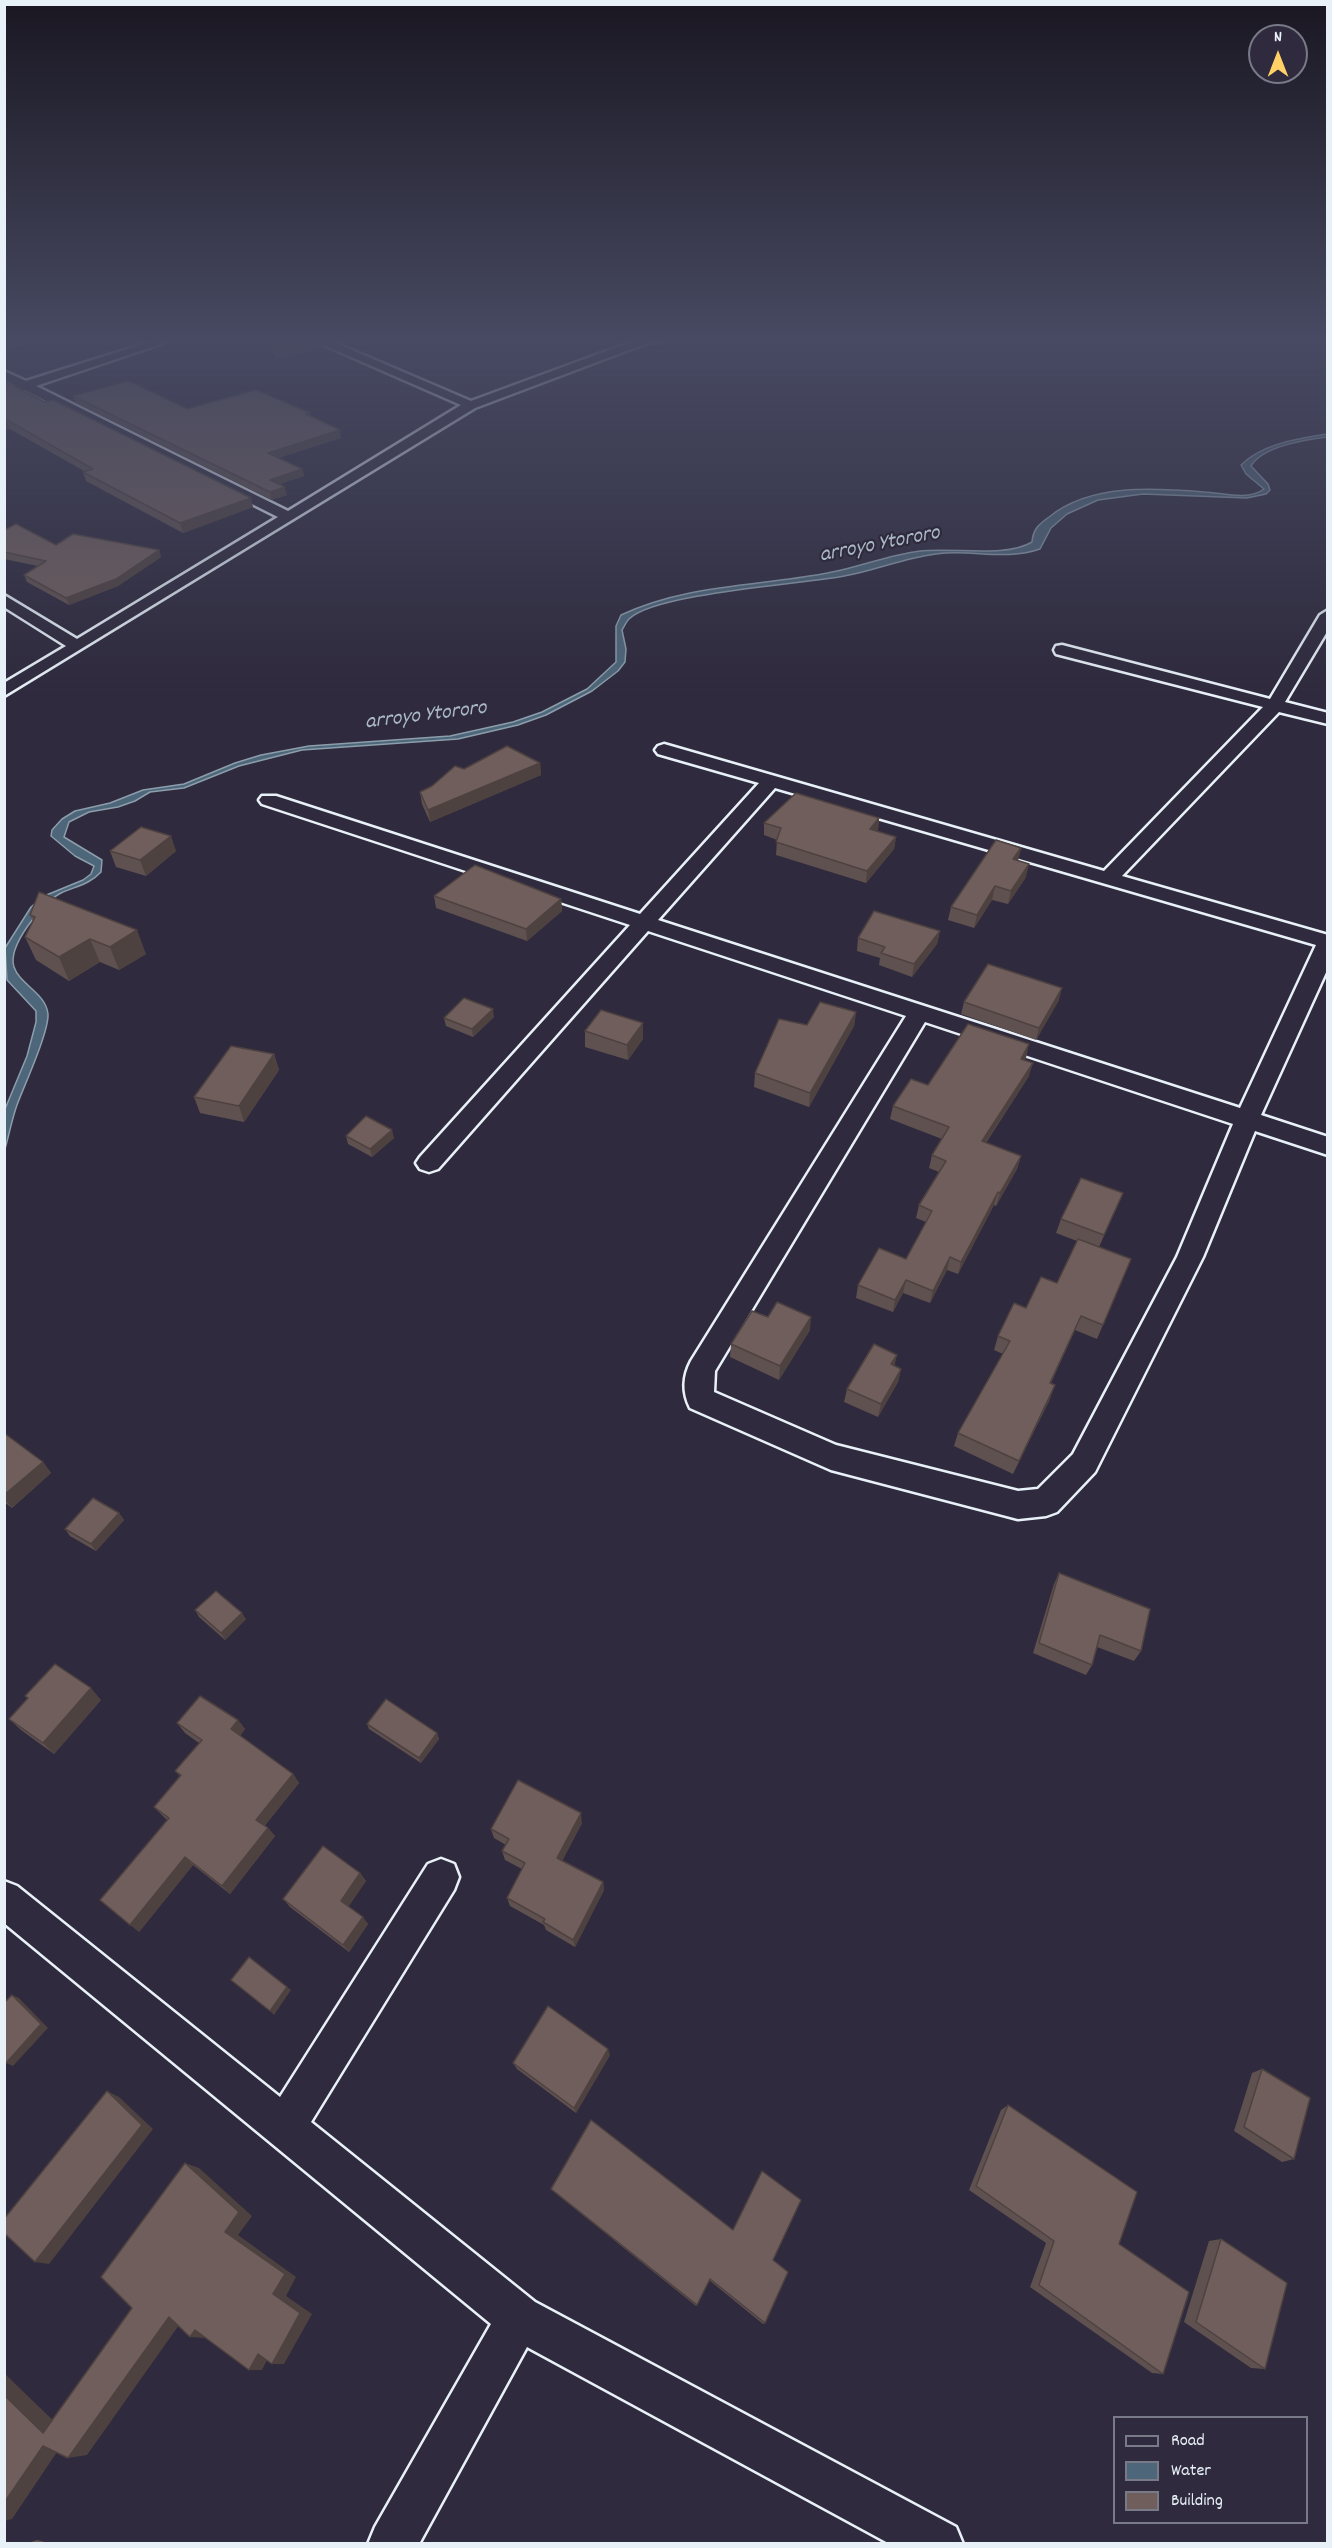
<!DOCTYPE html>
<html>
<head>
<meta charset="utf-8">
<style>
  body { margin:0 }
  #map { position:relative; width:1332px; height:2548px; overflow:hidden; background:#2f2a3d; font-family:Dekko,sans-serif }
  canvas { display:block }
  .frame { position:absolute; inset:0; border:6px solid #e8f1f8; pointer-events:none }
  .legend { position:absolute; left:1113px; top:2416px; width:195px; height:108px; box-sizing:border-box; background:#2f2a3d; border:2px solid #797a88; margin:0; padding:8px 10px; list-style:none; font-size:18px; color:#e8f1f8 }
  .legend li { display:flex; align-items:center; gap:12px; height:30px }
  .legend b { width:30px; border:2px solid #797a88 }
  .north { position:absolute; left:1248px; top:24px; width:60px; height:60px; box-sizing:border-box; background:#2f2a3d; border:2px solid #797a88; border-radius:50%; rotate:0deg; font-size:16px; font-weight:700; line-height:24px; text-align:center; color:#e8f1f8 }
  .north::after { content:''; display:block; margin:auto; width:21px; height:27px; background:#ffd166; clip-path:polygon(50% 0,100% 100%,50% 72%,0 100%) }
</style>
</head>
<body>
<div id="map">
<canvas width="1332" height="2548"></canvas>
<div class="frame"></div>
<ul class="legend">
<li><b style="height:8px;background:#2f2a3d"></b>Road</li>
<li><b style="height:16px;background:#4e6679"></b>Water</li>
<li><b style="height:16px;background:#6f5e5c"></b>Building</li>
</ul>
<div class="north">N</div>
</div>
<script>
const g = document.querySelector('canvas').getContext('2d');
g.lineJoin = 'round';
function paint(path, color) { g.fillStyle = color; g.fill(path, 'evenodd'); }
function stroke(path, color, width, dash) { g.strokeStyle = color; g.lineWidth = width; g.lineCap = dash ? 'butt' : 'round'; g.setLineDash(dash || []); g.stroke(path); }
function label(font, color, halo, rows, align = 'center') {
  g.font = font + ' Dekko,sans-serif'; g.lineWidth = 4.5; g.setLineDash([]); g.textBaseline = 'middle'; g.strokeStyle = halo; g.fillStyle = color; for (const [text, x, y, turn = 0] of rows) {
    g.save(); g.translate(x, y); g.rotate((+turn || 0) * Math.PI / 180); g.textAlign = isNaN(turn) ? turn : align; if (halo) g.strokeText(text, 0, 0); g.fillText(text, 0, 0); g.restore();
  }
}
const water = new Path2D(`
  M 1327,434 L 1327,437 C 1305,440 1263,446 1251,466 L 1268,484 L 1270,490 L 1266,494 L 1247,498 L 1143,494 L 1098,500 L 1067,514 L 1051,528 L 1040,549 C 1006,561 971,549 936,554 C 903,558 872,572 839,577 C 798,584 654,594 629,619 C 626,622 624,627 622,630 L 626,649 L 625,662 L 618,671 L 592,691 L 546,715 L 518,725 L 458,739 L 302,750 L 239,766 L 184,788 L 150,792 L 135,801 L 118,807 L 89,812 L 69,822 L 64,837 L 102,860 L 101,872 C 89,885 76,886 61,893 C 43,902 7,946 14,967 C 20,985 46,993 48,1014 C 49,1032 24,1086 17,1105 C 12,1119 9,1135 5,1149 L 5,1109 L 27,1056 L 36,1022 L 36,1011 L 7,980 L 5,948 L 31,907 L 44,896 L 83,880 L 91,874 L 94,866 L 75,856 L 51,836 L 52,830 L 62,819 L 75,811 L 110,803 L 143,790 L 184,784 L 235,763 L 261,755 L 309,746 L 450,736 L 513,722 L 542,712 L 587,689 L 616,662 L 616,626 L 621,615 C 684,585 755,586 822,574 C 855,569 887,555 920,551 C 952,547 1006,558 1032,542 C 1033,529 1039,524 1049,517 C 1090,483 1156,488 1205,492 C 1223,493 1248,501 1264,489 L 1246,474 L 1241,465 C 1263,443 1298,439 1327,434 Z`);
const minor = new Path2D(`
  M 159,339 L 176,339 L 36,386 L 288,511 L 461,405 L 310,339 L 326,339 L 471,401 L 639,339 L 670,339 L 664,342 L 650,342 L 475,408 L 4,696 L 4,683 L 66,646 L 4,607 L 4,595 L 77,639 L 278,517 L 24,390 L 13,391 L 11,388 L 14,385 L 4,380 L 4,371 L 26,381 Z
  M 1328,610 L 1328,630 L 1285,702 L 1328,713 L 1328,724 L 1279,712 L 1122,876 L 1328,935 L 1328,968 L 1261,1115 L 1328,1137 L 1328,1155 L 1255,1131 L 1203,1257 L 1095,1472 L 1057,1512 L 1046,1516 L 1018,1519 L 831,1470 L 690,1408 C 682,1392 683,1376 691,1361 L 906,1016 L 648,931 L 438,1169 L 429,1172 L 420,1169 L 416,1163 L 420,1157 L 630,925 L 262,804 L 259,800 L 262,796 L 276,796 L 640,914 L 759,783 L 658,754 L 655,750 L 658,746 L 664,744 L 1104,871 L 1263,707 L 1056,654 L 1054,650 L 1056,646 L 1062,645 L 1270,699 L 1320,615 ZM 775,788 L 1316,945 L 1240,1108 L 658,920 ZM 925,1022 L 1233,1124 L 1177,1257 L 1073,1454 L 1038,1489 L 1018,1491 L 836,1445 L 714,1392 L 715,1371 Z
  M 441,1859 L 454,1864 L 459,1877 L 454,1890 L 311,2122 L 535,2302 L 956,2527 L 963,2544 L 890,2544 L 527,2347 L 419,2544 L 368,2544 L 375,2527 L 491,2324 L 4,1923 L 4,1881 L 17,1886 L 280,2097 L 428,1864 Z`);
const wall = new Path2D(`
  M 331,339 L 353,339 L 340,343 Z
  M 4,381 L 45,402 L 253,507 L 183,533 L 86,481 L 83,472 L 84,471 L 10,429 L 4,430 Z
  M 73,396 L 187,409 L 310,413 L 310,417 L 341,438 L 278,458 L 302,469 L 304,476 L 280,484 L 287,495 L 271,500 L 76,403 Z
  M 4,530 L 56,545 L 159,550 L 161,557 L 118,586 L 69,605 L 27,582 L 24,575 L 38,566 L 4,559 Z
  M 540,763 L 541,775 L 430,822 L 422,804 L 420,792 L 464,769 Z
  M 879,818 L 878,830 L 876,831 L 896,837 L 894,849 L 866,883 L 776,855 L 777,840 L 764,835 L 764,823 Z
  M 1021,848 L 1018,860 L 1026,877 L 1008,904 L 992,900 L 974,928 L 948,920 L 951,907 Z
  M 110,851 L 176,851 L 146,876 L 116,867 Z
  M 434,896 L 561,899 L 562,911 L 527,941 L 436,908 Z
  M 30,915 L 146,954 L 119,970 L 100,962 L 69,981 L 36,960 L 25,937 L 33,921 Z
  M 940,931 L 937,944 L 912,977 L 879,965 L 880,958 L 857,951 L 858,938 Z
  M 1059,1000 L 1036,1040 L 961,1014 L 964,1002 Z
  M 856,1012 L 854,1026 L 809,1107 L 754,1087 L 755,1073 L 807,1025 Z
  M 494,1017 L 473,1037 L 446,1026 L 444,1018 Z
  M 585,1031 L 643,1039 L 628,1060 L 585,1047 Z
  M 274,1054 L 279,1070 L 244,1122 L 200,1113 L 194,1097 Z
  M 1026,1058 L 1024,1060 L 1029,1076 L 986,1143 L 1021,1156 L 1017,1169 L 996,1206 L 994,1205 L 958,1274 L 947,1270 L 930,1303 L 903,1293 L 893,1312 L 856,1298 L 858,1285 L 906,1259 L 926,1222 L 916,1218 L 919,1205 L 939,1172 L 929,1168 L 932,1155 L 942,1139 L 890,1119 L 893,1106 L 928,1085 Z
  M 346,1136 L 394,1138 L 372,1157 L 348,1144 Z
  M 1123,1193 L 1099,1247 L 1131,1259 L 1097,1339 L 1075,1330 L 1051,1383 L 1050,1399 L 1013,1474 L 954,1446 L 958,1433 L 1003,1354 L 994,1350 L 998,1336 L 1057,1283 L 1077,1241 L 1056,1233 L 1061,1219 Z
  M 768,1317 L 810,1330 L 779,1380 L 730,1357 L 731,1344 Z
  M 894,1366 L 901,1369 L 898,1382 L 878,1417 L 844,1402 L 847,1389 Z
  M 4,1433 L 43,1462 L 51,1473 L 12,1508 L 4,1502 Z
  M 119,1513 L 124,1520 L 96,1551 L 70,1536 L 65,1529 Z
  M 1059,1573 L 1141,1651 L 1134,1661 L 1097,1647 L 1092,1665 L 1086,1675 L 1033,1653 L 1054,1584 Z
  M 195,1610 L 246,1619 L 225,1640 L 199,1617 Z
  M 101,1700 L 54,1754 L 21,1730 L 9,1719 Z
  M 238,1720 L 245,1729 L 240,1736 L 293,1774 L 299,1783 L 265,1825 L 268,1828 L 275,1836 L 230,1894 L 193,1865 L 139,1932 L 167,1820 L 154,1807 L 180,1776 L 175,1771 L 199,1743 L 185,1733 L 177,1723 Z
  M 367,1724 L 437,1733 L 439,1739 L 421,1763 L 369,1729 Z
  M 582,1823 L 562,1861 L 603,1882 L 604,1890 L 575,1947 L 546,1930 L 544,1925 L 510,1906 L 507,1898 L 522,1869 L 505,1860 L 502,1851 L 506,1845 L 494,1838 L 491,1829 Z
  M 360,1873 L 366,1881 L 348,1906 L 368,1924 L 349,1952 L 290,1907 L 283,1899 Z
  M 610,2055 L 576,2113 L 517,2069 L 513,2063 Z
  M 1262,2069 L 1294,2159 L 1282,2162 L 1234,2131 L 1252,2073 Z
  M 1008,2105 L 1119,2244 L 1163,2374 L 1152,2373 L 1030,2287 L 1046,2243 L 969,2190 L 1001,2110 Z
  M 551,2189 L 773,2260 L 765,2323 L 763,2324 L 709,2280 L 696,2306 L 554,2192 Z
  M 1221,2239 L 1265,2369 L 1251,2368 L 1184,2322 L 1209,2241 Z
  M 37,2540 L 53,2544 L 25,2544 Z`);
const shadedWall = new Path2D(`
  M 13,339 L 35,339 L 36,342 L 4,350 L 4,341 Z
  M 339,339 L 353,339 L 340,343 Z
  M 322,341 L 323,347 L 275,360 L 274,354 Z
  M 7,420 L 10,429 L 4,430 L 4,421 Z
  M 340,430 L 341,438 L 270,460 L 268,453 Z
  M 302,469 L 304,476 L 271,487 L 270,480 Z
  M 285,487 L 287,495 L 271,500 L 270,492 Z
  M 251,498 L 253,507 L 183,533 L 180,523 Z
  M 159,550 L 161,557 L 118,586 L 69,605 L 66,598 Z
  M 540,763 L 541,775 L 430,822 L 428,810 Z
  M 879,818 L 878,830 L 868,841 L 870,829 Z
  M 171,836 L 176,851 L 146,876 L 140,860 Z
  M 896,837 L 894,849 L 866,883 L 867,871 Z
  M 1021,848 L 1018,861 L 1013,859 Z
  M 1029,864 L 1026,877 L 1008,904 L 1011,891 Z
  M 995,886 L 992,900 L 974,928 L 977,915 Z
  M 561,899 L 562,911 L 527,941 L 526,929 Z
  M 137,930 L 146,954 L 119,970 L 110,947 Z
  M 940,931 L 937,944 L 912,977 L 914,964 Z
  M 90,939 L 100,962 L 69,981 L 59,957 Z
  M 1062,988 L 1059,1000 L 1036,1040 L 1039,1028 Z
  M 493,1009 L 494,1017 L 473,1037 L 472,1029 Z
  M 856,1012 L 854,1026 L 809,1107 L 810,1093 Z
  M 643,1023 L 643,1039 L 628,1060 L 627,1045 Z
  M 1029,1044 L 1026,1058 L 1017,1072 L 1021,1059 Z
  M 274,1054 L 279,1070 L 244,1122 L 239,1106 Z
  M 1033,1063 L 1029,1076 L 978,1154 L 982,1141 Z
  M 392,1130 L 394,1138 L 372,1157 L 370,1149 Z
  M 1021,1156 L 1017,1169 L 996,1206 L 1000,1193 Z
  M 998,1192 L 994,1205 L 958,1274 L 961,1262 Z
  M 950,1257 L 947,1270 L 930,1303 L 933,1291 Z
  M 906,1280 L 903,1293 L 893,1312 L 895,1300 Z
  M 811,1317 L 810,1330 L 779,1380 L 780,1366 Z
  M 897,1355 L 894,1368 L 891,1364 Z
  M 901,1369 L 898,1382 L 878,1417 L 881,1404 Z
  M 1055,1385 L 1050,1399 L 1013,1474 L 1019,1461 Z
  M 43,1462 L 51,1473 L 12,1508 L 4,1499 L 4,1495 Z
  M 119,1513 L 124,1520 L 96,1551 L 91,1544 Z
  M 242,1613 L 246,1619 L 225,1640 L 221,1633 Z
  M 91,1688 L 101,1700 L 54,1754 L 43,1743 Z
  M 238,1720 L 245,1729 L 238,1739 L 231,1729 Z
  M 437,1733 L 439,1739 L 421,1763 L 419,1758 Z
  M 293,1774 L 299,1783 L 263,1828 L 256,1820 Z
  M 581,1813 L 582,1823 L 559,1867 L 557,1858 Z
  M 268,1828 L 275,1836 L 230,1894 L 222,1886 Z
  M 185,1857 L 193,1865 L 139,1932 L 130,1925 Z
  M 360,1873 L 366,1881 L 347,1909 L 341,1901 Z
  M 603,1882 L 604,1890 L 575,1947 L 573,1940 Z
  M 363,1917 L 368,1924 L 349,1952 L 343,1945 Z
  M 287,1987 L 291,1990 L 274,2015 L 270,2011 Z
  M 12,1995 L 19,1998 L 48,2028 L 13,2066 L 6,2063 Z
  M 608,2049 L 610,2055 L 576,2113 L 574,2108 Z
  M 107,2091 L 119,2097 L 153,2129 L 49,2264 L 35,2262 Z
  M 185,2163 L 199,2168 L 252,2216 L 238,2235 L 296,2277 L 286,2296 L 312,2314 L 284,2364 L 272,2364 L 273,2294 L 225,2232 Z
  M 169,2317 L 184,2318 L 87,2455 L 68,2458 Z
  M 195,2330 L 205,2338 L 190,2337 Z
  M 258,2354 L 270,2354 L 262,2370 L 249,2370 Z
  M 4,2373 L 63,2430 L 43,2433 L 4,2395 Z
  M 63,2443 L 12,2519 L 4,2521 L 4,2503 L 43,2446 Z`);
const building = new Path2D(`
  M 270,339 L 317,339 L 322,341 L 274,354 Z
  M 4,381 L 45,402 L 53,400 L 251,498 L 180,523 L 83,472 L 93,469 L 7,420 L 4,421 Z
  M 129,381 L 187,409 L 256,390 L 310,413 L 306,414 L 340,430 L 268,453 L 302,469 L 270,480 L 285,487 L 270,492 L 73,396 Z
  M 16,524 L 56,545 L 73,534 L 159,550 L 116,579 L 66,598 L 24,575 L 46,561 L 4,552 L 4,530 Z
  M 507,746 L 540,763 L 428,810 L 420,792 L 432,786 L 455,766 L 464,769 Z
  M 796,793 L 879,818 L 870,829 L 896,837 L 867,871 L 776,842 L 781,828 L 764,823 Z
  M 141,827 L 171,836 L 140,860 L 110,851 Z
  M 996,840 L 1021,848 L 1013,859 L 1029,864 L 1011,891 L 995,886 L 977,915 L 951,907 Z
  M 475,865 L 561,899 L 526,929 L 434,896 Z
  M 39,892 L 137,930 L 110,947 L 90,939 L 59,957 L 25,937 L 35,917 L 30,915 Z
  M 874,911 L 940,931 L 914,964 L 881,953 L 885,947 L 858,938 Z
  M 988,964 L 1062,988 L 1039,1028 L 964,1002 Z
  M 464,998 L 493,1009 L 472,1029 L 444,1018 Z
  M 820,1002 L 856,1012 L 810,1093 L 755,1073 L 779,1019 L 807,1025 Z
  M 601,1010 L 643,1023 L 627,1045 L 585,1031 Z
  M 968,1024 L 1029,1044 L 1021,1059 L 1033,1063 L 982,1141 L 1021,1156 L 1000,1193 L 998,1192 L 961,1262 L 950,1257 L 933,1291 L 906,1280 L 895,1300 L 858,1285 L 879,1248 L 906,1259 L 932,1211 L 919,1205 L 946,1161 L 932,1155 L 949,1127 L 893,1106 L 911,1079 L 928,1085 Z
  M 231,1046 L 274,1054 L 239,1106 L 194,1097 Z
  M 366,1116 L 392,1130 L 370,1149 L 346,1136 Z
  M 1081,1178 L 1123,1193 L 1104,1235 L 1061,1219 Z
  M 1078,1239 L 1131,1259 L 1103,1325 L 1081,1316 L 1050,1383 L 1055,1385 L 1019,1461 L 958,1433 L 1010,1341 L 998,1336 L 1014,1303 L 1026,1308 L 1041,1277 L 1057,1283 Z
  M 777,1302 L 811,1317 L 780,1366 L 731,1344 L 752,1311 L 768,1317 Z
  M 874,1344 L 897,1355 L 891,1364 L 901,1369 L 881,1404 L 847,1389 Z
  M 4,1433 L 43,1462 L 4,1495 Z
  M 93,1498 L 119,1513 L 91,1544 L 65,1529 Z
  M 1059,1573 L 1150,1609 L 1141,1651 L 1100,1635 L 1092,1665 L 1039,1643 Z
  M 216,1591 L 242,1613 L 221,1633 L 195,1610 Z
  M 55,1664 L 91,1688 L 43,1743 L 9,1719 L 28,1698 L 25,1696 Z
  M 200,1696 L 238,1720 L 231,1729 L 293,1774 L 256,1820 L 268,1828 L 222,1886 L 185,1857 L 130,1925 L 100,1900 L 169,1818 L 154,1807 L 181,1775 L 175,1771 L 202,1740 L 177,1723 Z
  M 386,1699 L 437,1733 L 419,1758 L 367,1724 Z
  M 518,1780 L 581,1813 L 557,1858 L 603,1882 L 573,1940 L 543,1922 L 545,1919 L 507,1898 L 525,1863 L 502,1851 L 509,1839 L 491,1829 Z
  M 323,1846 L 360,1873 L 341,1901 L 363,1917 L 343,1945 L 283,1899 Z
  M 249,1957 L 287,1987 L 270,2011 L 231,1980 Z
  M 12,1995 L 41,2024 L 6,2063 L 4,2061 L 4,2003 Z
  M 548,2006 L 608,2049 L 574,2108 L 513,2063 Z
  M 1262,2069 L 1310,2098 L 1294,2159 L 1244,2127 Z
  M 107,2091 L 142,2125 L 35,2262 L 4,2233 L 4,2219 Z
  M 1008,2105 L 1137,2192 L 1119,2244 L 1189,2292 L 1163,2374 L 1039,2285 L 1054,2241 L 976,2186 Z
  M 591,2120 L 733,2230 L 762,2171 L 801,2200 L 773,2260 L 788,2272 L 765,2323 L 710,2279 L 697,2305 L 551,2189 Z
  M 185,2163 L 239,2212 L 225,2232 L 285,2274 L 273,2294 L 300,2313 L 272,2364 L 258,2354 L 249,2370 L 195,2330 L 190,2337 L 169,2317 L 68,2458 L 43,2446 L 4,2503 L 4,2395 L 43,2433 L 132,2308 L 101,2277 Z
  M 1221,2239 L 1287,2283 L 1265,2369 L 1196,2322 Z`);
const farWaternames = [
  ["arroyo Ytororo",880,546,-11],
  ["arroyo Ytororo",426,717,-7]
];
paint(water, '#4e6679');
stroke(water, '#8c9eac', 1.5);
stroke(minor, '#e8f1f8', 5);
paint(minor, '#2f2a3d');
paint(wall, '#5f514f');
paint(shadedWall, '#4e4240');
paint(building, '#6f5e5c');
stroke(building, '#4e4240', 1.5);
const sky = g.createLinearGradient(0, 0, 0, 696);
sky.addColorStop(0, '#1a1722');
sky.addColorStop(0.49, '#474a62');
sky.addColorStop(1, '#474a6200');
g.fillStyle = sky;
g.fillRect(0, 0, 1332, 696);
label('italic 22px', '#aab9c5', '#2f2a3d', farWaternames);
</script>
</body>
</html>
